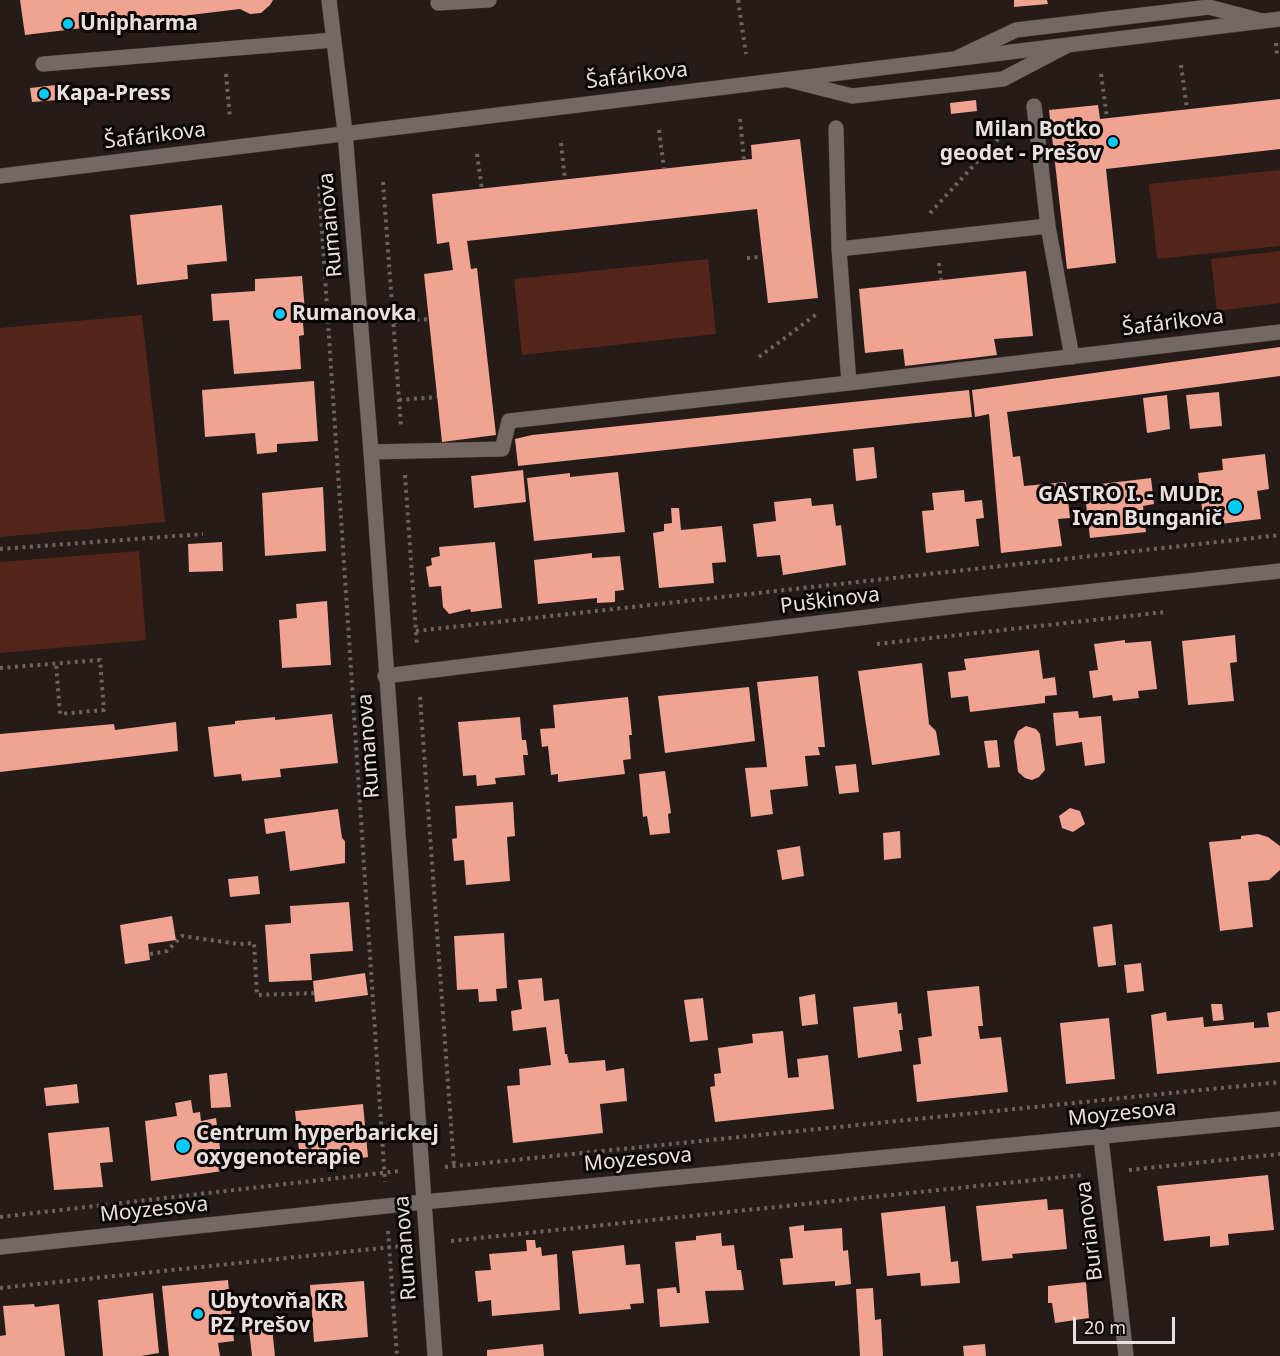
<!DOCTYPE html>
<html>
<head>
<meta charset="utf-8">
<style>
  body { margin:0 }
  #map { position:relative; width:1280px; height:1356px; overflow:hidden; background:#251b18; font-family:"Noto Sans",sans-serif }
  canvas { display:block }
  .scale { position:absolute; left:1073px; top:1317px; width:102px; height:27px; box-sizing:border-box; border:3px solid #e9e1e0; border-top:0; padding-left:8px; font-size:18px; line-height:21px; white-space:nowrap; color:#e9e1e0; -webkit-text-stroke:4px #0b0706; paint-order:stroke }
</style>
</head>
<body>
<div id="map">
<canvas width="1280" height="1356"></canvas>
<div class="scale">20 m</div>
</div>
<script>
const g = document.querySelector('canvas').getContext('2d');
g.lineJoin = 'round';
function paint(path, color) { g.fillStyle = color; g.fill(path, 'evenodd'); }
function stroke(path, color, width, dash) { g.strokeStyle = color; g.lineWidth = width; g.lineCap = dash ? 'butt' : 'round'; g.setLineDash(dash || []); g.stroke(path); }
function label(font, color, halo, rows, align = 'center') {
  g.font = font + ' "Noto Sans",sans-serif'; g.lineWidth = 6; g.setLineDash([]); g.textBaseline = 'middle'; g.strokeStyle = halo; g.fillStyle = color; for (const [text, x, y, turn = 0] of rows) {
    g.save(); g.translate(x, y); g.rotate((+turn || 0) * Math.PI / 180); g.textAlign = isNaN(turn) ? turn : align; if (halo) g.strokeText(text, 0, 0); g.fillText(text, 0, 0); g.restore();
  }
}
const green = new Path2D(`
  M 1280,170 L 1280,246 L 1157,259 L 1149,184 Z
  M 1280,251 L 1280,303 L 1217,311 L 1211,259 Z
  M 708,259 L 716,334 L 522,355 L 514,279 Z
  M 142,315 L 165,522 L 0,537 L 0,328 Z
  M 139,551 L 146,640 L 0,653 L 0,562 Z`);
const building = new Path2D(`
  M 20,0 L 273,0 L 270,5 L 261,13 L 250,14 L 240,9 L 25,35 Z
  M 1014,0 L 1047,0 L 1048,4 L 1014,7 Z
  M 56,85 L 57,100 L 32,102 L 30,88 Z
  M 1280,99 L 1280,149 L 1106,169 L 1116,263 L 1067,269 L 1049,110 L 1098,105 L 1100,119 Z
  M 976,100 L 977,111 L 951,114 L 950,103 Z
  M 800,139 L 818,298 L 768,303 L 757,209 L 467,241 L 471,269 L 477,268 L 496,435 L 442,442 L 424,274 L 453,270 L 449,242 L 437,244 L 432,194 L 752,159 L 751,145 Z
  M 222,205 L 227,261 L 187,265 L 188,279 L 137,285 L 130,215 Z
  M 1026,271 L 1033,336 L 994,339 L 997,355 L 905,366 L 903,349 L 865,353 L 859,289 Z
  M 302,276 L 305,311 L 302,311 L 304,335 L 299,336 L 301,369 L 234,374 L 229,320 L 213,321 L 211,294 L 255,291 L 255,279 Z
  M 1280,347 L 1280,376 L 1007,412 L 1013,457 L 1020,456 L 1024,486 L 1066,482 L 1070,518 L 1058,519 L 1062,546 L 1001,553 L 989,414 L 975,417 L 972,390 Z
  M 314,381 L 318,441 L 277,444 L 277,452 L 257,454 L 255,433 L 205,437 L 202,390 Z
  M 969,390 L 972,417 L 518,466 L 515,439 L 532,435 Z
  M 1219,392 L 1222,426 L 1190,429 L 1186,395 Z
  M 1167,395 L 1170,429 L 1147,433 L 1143,398 Z
  M 874,447 L 877,478 L 856,481 L 853,449 Z
  M 1265,454 L 1269,489 L 1257,491 L 1261,519 L 1204,526 L 1198,473 L 1223,470 L 1222,459 Z
  M 523,470 L 526,502 L 474,508 L 471,476 Z
  M 618,472 L 625,532 L 534,541 L 527,478 L 570,473 L 570,477 Z
  M 1151,478 L 1154,504 L 1143,506 L 1146,532 L 1090,538 L 1084,486 Z
  M 323,487 L 326,551 L 265,556 L 262,493 Z
  M 964,490 L 965,502 L 982,500 L 984,518 L 976,519 L 979,546 L 926,553 L 922,511 L 934,510 L 932,493 Z
  M 811,498 L 812,506 L 833,504 L 836,526 L 841,525 L 846,565 L 783,575 L 780,555 L 757,557 L 753,524 L 776,521 L 774,502 Z
  M 671,508 L 679,508 L 681,530 L 722,526 L 726,562 L 712,563 L 714,583 L 659,588 L 653,533 L 664,531 L 664,524 L 672,523 Z
  M 222,542 L 223,571 L 189,572 L 188,544 Z
  M 495,542 L 502,608 L 471,612 L 470,609 L 449,614 L 443,607 L 441,586 L 429,587 L 426,567 L 432,565 L 431,558 L 440,556 L 439,547 Z
  M 592,553 L 592,558 L 620,556 L 624,590 L 615,591 L 615,602 L 597,603 L 597,598 L 538,604 L 534,560 Z
  M 327,601 L 331,665 L 282,668 L 279,620 L 297,618 L 296,604 Z
  M 1235,635 L 1237,662 L 1230,663 L 1234,701 L 1188,705 L 1182,641 Z
  M 1125,640 L 1125,643 L 1151,641 L 1157,689 L 1138,691 L 1139,698 L 1113,701 L 1112,695 L 1093,698 L 1089,671 L 1098,670 L 1094,644 Z
  M 1039,650 L 1043,679 L 1055,677 L 1057,695 L 1045,696 L 1045,703 L 970,712 L 968,696 L 951,698 L 948,672 L 966,670 L 964,659 Z
  M 922,663 L 929,724 L 936,731 L 940,755 L 872,765 L 858,671 Z
  M 818,676 L 825,747 L 818,747 L 820,755 L 805,756 L 808,786 L 770,790 L 773,814 L 751,817 L 745,768 L 767,767 L 757,682 Z
  M 749,687 L 755,741 L 665,753 L 658,696 Z
  M 628,697 L 632,735 L 629,735 L 631,759 L 623,760 L 625,774 L 558,782 L 558,774 L 551,775 L 548,746 L 542,747 L 540,729 L 555,728 L 553,705 Z
  M 1078,711 L 1079,718 L 1101,716 L 1105,763 L 1085,766 L 1082,742 L 1056,746 L 1053,713 Z
  M 332,714 L 338,763 L 280,769 L 281,777 L 242,781 L 241,774 L 214,777 L 208,727 L 235,724 L 235,721 L 275,717 L 275,720 Z
  M 520,717 L 522,740 L 526,740 L 528,755 L 523,755 L 525,775 L 495,778 L 496,784 L 477,786 L 476,775 L 463,776 L 458,722 Z
  M 176,722 L 178,751 L 0,772 L 0,734 L 114,724 L 115,730 Z
  M 1026,726 L 1036,729 L 1040,734 L 1045,770 L 1039,777 L 1032,780 L 1025,778 L 1018,772 L 1014,741 L 1018,731 Z
  M 997,740 L 1000,767 L 988,768 L 984,741 Z
  M 856,764 L 859,792 L 839,794 L 835,766 Z
  M 665,771 L 671,813 L 668,814 L 670,833 L 650,835 L 647,816 L 643,817 L 639,774 Z
  M 513,802 L 515,836 L 507,837 L 510,881 L 466,885 L 464,860 L 454,861 L 452,839 L 457,838 L 455,806 Z
  M 1070,808 L 1080,811 L 1085,824 L 1073,832 L 1062,828 L 1059,816 Z
  M 338,809 L 342,838 L 345,841 L 345,863 L 290,871 L 285,831 L 266,834 L 264,819 Z
  M 900,831 L 901,858 L 884,860 L 883,833 Z
  M 1258,834 L 1268,837 L 1280,846 L 1280,870 L 1269,880 L 1248,882 L 1253,927 L 1220,931 L 1209,842 L 1241,839 L 1241,836 Z
  M 800,846 L 804,876 L 782,880 L 777,850 Z
  M 258,876 L 260,894 L 230,897 L 228,879 Z
  M 349,902 L 353,951 L 310,954 L 312,980 L 269,982 L 265,925 L 291,923 L 290,906 Z
  M 172,916 L 176,940 L 148,944 L 150,960 L 125,964 L 120,925 Z
  M 1112,924 L 1116,965 L 1098,967 L 1093,927 Z
  M 504,933 L 507,988 L 496,989 L 497,1001 L 479,1002 L 478,989 L 457,990 L 454,936 Z
  M 1141,963 L 1144,991 L 1127,993 L 1124,965 Z
  M 365,973 L 368,995 L 315,1002 L 313,981 Z
  M 542,978 L 544,1001 L 559,999 L 565,1054 L 567,1054 L 569,1063 L 605,1060 L 606,1071 L 624,1068 L 627,1101 L 600,1104 L 603,1133 L 513,1143 L 507,1086 L 520,1085 L 519,1069 L 551,1065 L 546,1027 L 513,1031 L 511,1011 L 522,1009 L 518,980 Z
  M 979,986 L 983,1026 L 978,1026 L 980,1039 L 1001,1037 L 1008,1092 L 917,1102 L 913,1065 L 921,1064 L 918,1038 L 932,1036 L 927,991 Z
  M 815,994 L 818,1024 L 802,1026 L 799,997 Z
  M 703,998 L 708,1040 L 690,1042 L 684,1000 Z
  M 897,1002 L 898,1014 L 901,1013 L 903,1030 L 899,1030 L 902,1051 L 858,1058 L 853,1007 Z
  M 1211,1004 L 1222,1004 L 1224,1020 L 1213,1021 Z
  M 1280,1011 L 1280,1062 L 1157,1074 L 1151,1015 L 1166,1012 L 1167,1021 L 1203,1017 L 1204,1027 L 1254,1022 L 1254,1028 L 1269,1027 L 1267,1013 Z
  M 1109,1018 L 1115,1079 L 1066,1084 L 1060,1023 Z
  M 783,1031 L 788,1078 L 799,1077 L 797,1059 L 828,1055 L 834,1109 L 715,1122 L 710,1087 L 715,1086 L 714,1074 L 721,1073 L 718,1048 L 753,1043 L 752,1034 Z
  M 227,1073 L 231,1107 L 211,1108 L 209,1075 Z
  M 77,1084 L 79,1103 L 46,1106 L 44,1088 Z
  M 191,1100 L 193,1113 L 200,1112 L 201,1121 L 216,1118 L 223,1171 L 151,1181 L 145,1121 L 177,1116 L 175,1103 Z
  M 363,1104 L 368,1157 L 313,1165 L 311,1148 L 299,1150 L 295,1111 Z
  M 109,1127 L 113,1162 L 100,1163 L 103,1187 L 54,1190 L 48,1133 Z
  M 1268,1175 L 1274,1230 L 1228,1234 L 1229,1245 L 1210,1247 L 1210,1236 L 1164,1241 L 1157,1186 Z
  M 1047,1199 L 1048,1210 L 1063,1209 L 1067,1249 L 1012,1254 L 1013,1258 L 982,1261 L 976,1206 Z
  M 945,1206 L 951,1262 L 958,1261 L 960,1283 L 921,1286 L 920,1273 L 887,1276 L 881,1213 Z
  M 804,1225 L 804,1231 L 842,1228 L 843,1251 L 848,1250 L 851,1284 L 835,1286 L 835,1281 L 783,1285 L 780,1259 L 793,1258 L 789,1227 Z
  M 721,1233 L 722,1246 L 734,1245 L 737,1270 L 741,1270 L 744,1290 L 705,1291 L 709,1323 L 660,1327 L 657,1289 L 676,1287 L 677,1293 L 680,1293 L 675,1242 L 696,1240 L 696,1236 Z
  M 526,1240 L 535,1240 L 536,1248 L 541,1247 L 542,1256 L 557,1254 L 560,1310 L 492,1316 L 491,1300 L 478,1302 L 475,1271 L 491,1270 L 489,1254 L 527,1251 Z
  M 624,1245 L 626,1265 L 640,1264 L 644,1303 L 630,1304 L 631,1309 L 579,1314 L 572,1251 Z
  M 228,1280 L 234,1341 L 218,1343 L 220,1356 L 169,1356 L 162,1286 Z
  M 364,1281 L 368,1337 L 314,1342 L 310,1285 Z
  M 1086,1282 L 1089,1318 L 1055,1323 L 1052,1303 L 1048,1303 L 1048,1286 Z
  M 873,1288 L 875,1320 L 881,1319 L 883,1356 L 860,1356 L 856,1289 Z
  M 153,1293 L 159,1353 L 141,1356 L 103,1356 L 98,1300 Z
  M 34,1304 L 35,1307 L 59,1304 L 65,1356 L 0,1356 L 0,1336 L 6,1335 L 3,1306 Z
  M 271,1318 L 275,1356 L 252,1356 L 248,1321 Z
  M 543,1344 L 544,1356 L 487,1356 L 487,1350 Z
  M 985,1344 L 986,1356 L 964,1356 L 963,1346 Z`);
const path = new Path2D(`
  M 738,0 L 746,54
  M 1276,43 L 1277,54
  M 1181,65 L 1187,109
  M 226,74 L 230,118
  M 1101,74 L 1107,118
  M 740,119 L 744,160
  M 659,130 L 664,169
  M 561,143 L 565,180
  M 477,154 L 482,189
  M 383,182 L 401,426
  M 319,186 L 385,1182
  M 930,213 L 1010,126
  M 747,258 L 762,257
  M 939,263 L 941,280
  M 394,322 L 429,319
  M 759,357 L 818,313
  M 399,400 L 437,397
  M 405,475 L 417,647
  M 0,549 L 203,534
  M 416,631 L 1280,535
  M 877,644 L 1165,612
  M 0,668 L 100,660 L 104,710 L 60,714 L 56,663
  M 420,697 L 454,1166
  M 150,954 L 167,951 L 182,936 L 239,944 L 254,943 L 257,995 L 315,993
  M 445,1167 L 1280,1082
  M 1129,1170 L 1280,1154
  M 0,1217 L 399,1171
  M 388,1231 L 397,1356
  M 451,1241 L 1082,1175
  M 0,1288 L 402,1246`);
const service = new Path2D(`
  M 329,0 L 345,132
  M 438,3 L 489,0
  M 959,57 L 1016,30 L 1209,7 L 1262,21
  M 43,64 L 334,40
  M 789,80 L 852,96 L 1003,79 L 1066,46
  M 1034,106 L 1048,226 L 1072,357
  M 836,128 L 839,249 L 849,383
  M 839,249 L 1048,226
  M 371,452 L 502,449 L 509,421 L 849,383 L 1280,332`);
const minor = new Path2D(`
  M 345,132 L 371,452 L 435,1356
  M 385,676 L 966,605 L 1280,571
  M 1101,1138 L 1126,1356
  M 0,1247 L 424,1202 L 1280,1119`);
const tertiary = new Path2D(`
  M 0,176 L 1280,19`);
const markers = [
  [68,24,6,"#04cbf9"],
  [44,94,6,"#04cbf9"],
  [1113,142,6,"#04cbf9"],
  [280,314,6,"#04cbf9"],
  [1235,507,8,"#04cbf9"],
  [183,1146,8,"#04cbf9"],
  [198,1314,6,"#04cbf9"]
];
const poiNames = [
  ["Unipharma",80,24],
  ["Kapa-Press",56,94],
  ["Milan Botko",1101,130,"right"],
  ["geodet - Prešov",1101,154,"right"],
  ["Rumanovka",292,314],
  ["GASTRO I. - MUDr.",1222,495,"right"],
  ["Ivan Bunganič",1222,519,"right"],
  ["Centrum hyperbarickej",196,1134],
  ["oxygenoterapie",196,1158],
  ["Ubytovňa KR",210,1302],
  ["PZ Prešov",210,1326]
];
const streetNames = [
  ["Šafárikova",637,76,-7],
  ["Šafárikova",155,136,-7],
  ["Rumanova",331,225,-95],
  ["Šafárikova",1173,323,-7],
  ["Puškinova",830,601,-7],
  ["Rumanova",369,746,-94],
  ["Moyzesova",1122,1114,-6],
  ["Moyzesova",638,1160,-5],
  ["Moyzesova",154,1210,-6],
  ["Burianova",1090,1231,-97],
  ["Rumanova",406,1248,-94]
];
paint(green, '#55251a');
paint(building, '#efa390');
stroke(service, '#3e3634', 16);
stroke(minor, '#3e3634', 16);
stroke(tertiary, '#3e3634', 16);
stroke(path, '#6c6361', 4, [3, 4.5]);
stroke(service, '#746865', 15);
stroke(minor, '#746865', 15);
stroke(tertiary, '#746865', 15);
for (const [x, y, r, color] of markers) { const dot = new Path2D(); dot.arc(x, y, r, 0, 2 * Math.PI); g.fillStyle = color; g.fill(dot); stroke(dot, '#0b0706', 2); }
label('bold 21px', '#e9e1e0', '#0b0706', poiNames, 'left');
label('21px', '#e9e1e0', '#0b0706', streetNames);
</script>
</body>
</html>
